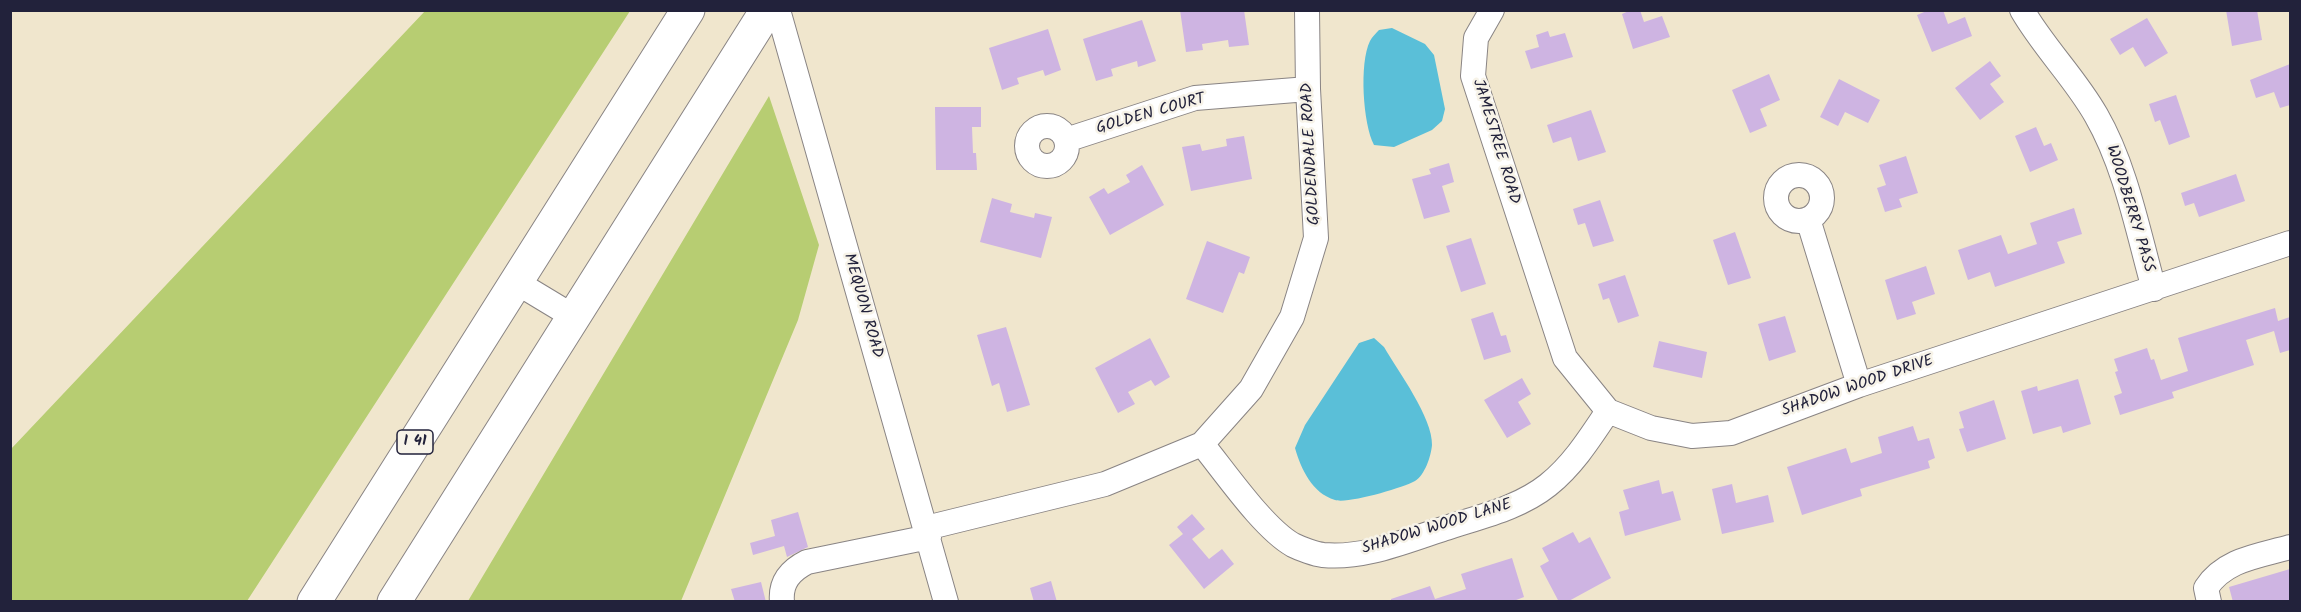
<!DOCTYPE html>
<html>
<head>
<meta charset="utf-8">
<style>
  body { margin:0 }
  #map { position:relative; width:2301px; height:612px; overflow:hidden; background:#f0e6cd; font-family:Kalam,sans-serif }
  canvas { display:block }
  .frame { position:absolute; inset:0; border:12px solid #22223b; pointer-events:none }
</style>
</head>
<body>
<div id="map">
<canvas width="2301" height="612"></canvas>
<div class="frame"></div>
</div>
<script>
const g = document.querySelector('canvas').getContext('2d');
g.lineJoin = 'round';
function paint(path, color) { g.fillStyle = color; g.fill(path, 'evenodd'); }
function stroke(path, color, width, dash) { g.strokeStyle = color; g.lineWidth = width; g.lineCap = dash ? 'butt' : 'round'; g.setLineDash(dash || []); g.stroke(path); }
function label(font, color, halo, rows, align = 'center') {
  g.font = font + ' Kalam,sans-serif'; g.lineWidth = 5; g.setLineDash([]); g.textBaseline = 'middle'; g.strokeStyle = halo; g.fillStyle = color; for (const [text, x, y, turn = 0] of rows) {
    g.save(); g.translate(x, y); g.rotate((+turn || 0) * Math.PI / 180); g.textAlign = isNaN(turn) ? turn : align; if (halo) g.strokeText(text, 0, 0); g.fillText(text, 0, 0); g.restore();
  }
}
const green = new Path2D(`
  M 425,11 L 630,11 L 247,601 L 11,601 L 11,449 Z
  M 769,96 L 819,245 L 798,320 L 681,601 L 468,601 Z`);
const water = new Path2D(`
  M 1392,28 L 1425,44 L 1434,55 L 1445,109 L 1442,121 L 1432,130 L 1394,147 L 1374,145 C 1363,124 1359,63 1370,41 C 1372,37 1376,33 1379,30 Z
  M 1374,338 L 1384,347 C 1398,371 1433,418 1432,445 C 1431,456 1425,475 1415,481 C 1402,488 1348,504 1335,500 C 1312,493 1301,469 1295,448 L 1305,425 L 1359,343 Z`);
const building = new Path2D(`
  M 1180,10 L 1244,10 L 1249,45 L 1229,47 L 1228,40 L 1202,44 L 1203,50 L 1186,52 Z
  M 1631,10 L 1640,10 L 1644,22 L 1662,16 L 1670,37 L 1633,49 L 1622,14 Z
  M 1929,10 L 1943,10 L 1948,24 L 1965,17 L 1972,36 L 1932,52 L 1917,15 Z
  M 2226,10 L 2257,10 L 2262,40 L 2232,46 Z
  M 2147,18 L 2168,53 L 2145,67 L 2133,47 L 2120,55 L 2110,39 Z
  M 1142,20 L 1156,61 L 1138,67 L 1137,61 L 1111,69 L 1113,76 L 1096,81 L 1083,39 Z
  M 1048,29 L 1061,70 L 1045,76 L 1043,70 L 1017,78 L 1019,84 L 1002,90 L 989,48 Z
  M 1548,31 L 1550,37 L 1565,33 L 1573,57 L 1531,69 L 1525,51 L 1539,47 L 1536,35 Z
  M 1990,61 L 2001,76 L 1990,84 L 2004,102 L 1980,120 L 1955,88 Z
  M 2290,64 L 2290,105 L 2280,108 L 2274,92 L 2256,98 L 2250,80 Z
  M 1769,74 L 1780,100 L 1760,109 L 1767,126 L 1750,133 L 1732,90 Z
  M 1839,79 L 1880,100 L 1868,123 L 1845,112 L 1838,126 L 1820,117 Z
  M 2176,95 L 2190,137 L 2169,145 L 2160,120 L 2155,122 L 2149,104 Z
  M 935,107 L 981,107 L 981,127 L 972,127 L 973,153 L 976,153 L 977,170 L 936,170 Z
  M 1591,110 L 1606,152 L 1578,161 L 1571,137 L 1553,143 L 1547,125 Z
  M 2036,127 L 2044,146 L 2051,143 L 2058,160 L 2030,172 L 2015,136 Z
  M 1244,136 L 1252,179 L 1191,191 L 1182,147 L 1200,144 L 1202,151 L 1227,146 L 1226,139 Z
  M 1906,156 L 1918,193 L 1899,199 L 1902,207 L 1885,212 L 1877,188 L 1886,185 L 1879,165 Z
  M 1449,163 L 1454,182 L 1442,186 L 1450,212 L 1424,219 L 1412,179 L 1431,174 L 1429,169 Z
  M 1142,165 L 1164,205 L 1110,235 L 1089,197 L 1104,188 L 1108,194 L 1130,182 L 1126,175 Z
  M 2236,174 L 2245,201 L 2199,217 L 2194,203 L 2185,206 L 2181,193 Z
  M 992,198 L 1012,204 L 1010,212 L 1034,218 L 1035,213 L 1052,217 L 1041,258 L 980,242 Z
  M 1600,200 L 1614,241 L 1593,247 L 1585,223 L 1578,225 L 1573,209 Z
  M 2074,208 L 2082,234 L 2057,242 L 2065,263 L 1995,287 L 1990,272 L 1968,280 L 1958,250 L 2001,235 L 2008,254 L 2037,244 L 2030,223 Z
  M 1735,232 L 1751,278 L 1728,285 L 1713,240 Z
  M 1471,238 L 1486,284 L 1461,292 L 1446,246 Z
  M 1207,241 L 1250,257 L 1244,274 L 1239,272 L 1223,313 L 1186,299 Z
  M 1926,266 L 1935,294 L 1912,302 L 1916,314 L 1897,320 L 1885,280 Z
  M 1625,275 L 1639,316 L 1618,323 L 1609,298 L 1603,300 L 1598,284 Z
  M 2275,308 L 2278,321 L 2290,317 L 2290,350 L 2280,353 L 2274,331 L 2246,340 L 2254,365 L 2172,392 L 2174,398 L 2120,415 L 2114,396 L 2122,393 L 2115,372 L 2118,371 L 2114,359 L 2147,348 L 2151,360 L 2154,359 L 2161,380 L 2188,371 L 2178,338 Z
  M 1493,312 L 1501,336 L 1506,335 L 1511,352 L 1484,360 L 1471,319 Z
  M 1785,316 L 1796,352 L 1769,361 L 1758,324 Z
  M 1006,327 L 1030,405 L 1007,412 L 999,383 L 992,386 L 977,335 Z
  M 1150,338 L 1170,377 L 1155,386 L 1151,380 L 1128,392 L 1135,404 L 1118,413 L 1095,368 Z
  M 1659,341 L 1707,352 L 1702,378 L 1653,367 Z
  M 1522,378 L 1531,394 L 1518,402 L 1531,424 L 1507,438 L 1484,400 Z
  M 2078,379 L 2091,424 L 2063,433 L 2061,426 L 2033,434 L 2021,391 L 2037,386 L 2038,391 Z
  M 1994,400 L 2006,439 L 1967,452 L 1959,429 L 1964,428 L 1959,412 Z
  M 1913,426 L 1918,441 L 1929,438 L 1935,458 L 1928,461 L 1930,468 L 1860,489 L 1862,496 L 1802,515 L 1787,467 L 1846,448 L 1851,463 L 1882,453 L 1878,437 Z
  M 1659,480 L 1662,494 L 1673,491 L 1681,520 L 1625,536 L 1619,512 L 1629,509 L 1623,490 Z
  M 1732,484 L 1736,503 L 1768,495 L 1774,522 L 1722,534 L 1712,489 Z
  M 798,512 L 808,547 L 787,557 L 784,546 L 753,555 L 750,543 L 775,536 L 771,520 Z
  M 1192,514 L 1205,529 L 1192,539 L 1209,559 L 1222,549 L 1234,564 L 1204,589 L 1169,545 L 1183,534 L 1177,527 Z
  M 1573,532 L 1579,543 L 1590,537 L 1611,578 L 1567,602 L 1559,602 L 1540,566 L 1549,561 L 1542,548 Z
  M 1512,558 L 1524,597 L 1511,602 L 1391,602 L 1391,599 L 1430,586 L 1435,599 L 1466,589 L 1461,574 Z
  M 2290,569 L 2290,602 L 2233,602 L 2229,587 Z
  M 1051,581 L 1057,602 L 1034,602 L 1030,588 Z
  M 761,582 L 766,602 L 735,602 L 731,589 Z`);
const minor = new Path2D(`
  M 778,10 L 946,602
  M 1492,10 L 1476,38 L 1473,76 L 1565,358 L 1608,411 L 1651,428 L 1692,436 L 1731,433 L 1859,385 L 2290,243
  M 2022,10 C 2044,48 2075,78 2096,115 C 2126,167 2138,232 2154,289
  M1027 146a20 20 0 1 1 40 0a20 20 0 1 1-40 0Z
  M 1066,140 L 1195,98 L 1308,89
  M1776 198a23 23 0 1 1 46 0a23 23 0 1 1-46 0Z
  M 1808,219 L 1859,385
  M 516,282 L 574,317
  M 1202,444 C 1225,472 1263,528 1293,545 C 1301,549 1315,554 1323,555 C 1364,559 1405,541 1443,529 C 1478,517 1518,509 1548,485 C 1573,465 1590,438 1608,411
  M 926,528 L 1105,484 L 1202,444 L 1251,389 L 1292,317 L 1316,238 L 1308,89 L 1307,10
  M 782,602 C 780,582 791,570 807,562 L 929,537
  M 2209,602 L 2206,588 C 2225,559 2259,556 2290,547`);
const highway = new Path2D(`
  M 314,602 L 688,10
  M 394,602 L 767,10`);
const shields = [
  [415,442,36]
];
const shieldNames = [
  ["I 41",415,442]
];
const streetNames = [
  ["GOLDEN COURT",1151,115,-16],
  ["JAMESTREE ROAD",1495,142,73],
  ["GOLDENDALE ROAD",1312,154,-93],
  ["WOODBERRY PASS",2129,209,73],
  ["MEQUON ROAD",862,306,74],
  ["SHADOW WOOD DRIVE",1858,387,-19],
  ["SHADOW WOOD LANE",1437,528,-17]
];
paint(green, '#b7cd72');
paint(water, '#5abfd8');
paint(building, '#ceb4e2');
stroke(minor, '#898484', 26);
stroke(highway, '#898484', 35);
stroke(minor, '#fff', 24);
stroke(highway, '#fff', 33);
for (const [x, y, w] of shields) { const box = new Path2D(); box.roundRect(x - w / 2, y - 12, w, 24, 4.5); g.fillStyle = '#f7f3e8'; g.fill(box); stroke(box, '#22223b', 1.5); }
label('bold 15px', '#22223b', null, shieldNames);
label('16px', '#22223b', '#f7f3e8', streetNames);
</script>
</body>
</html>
